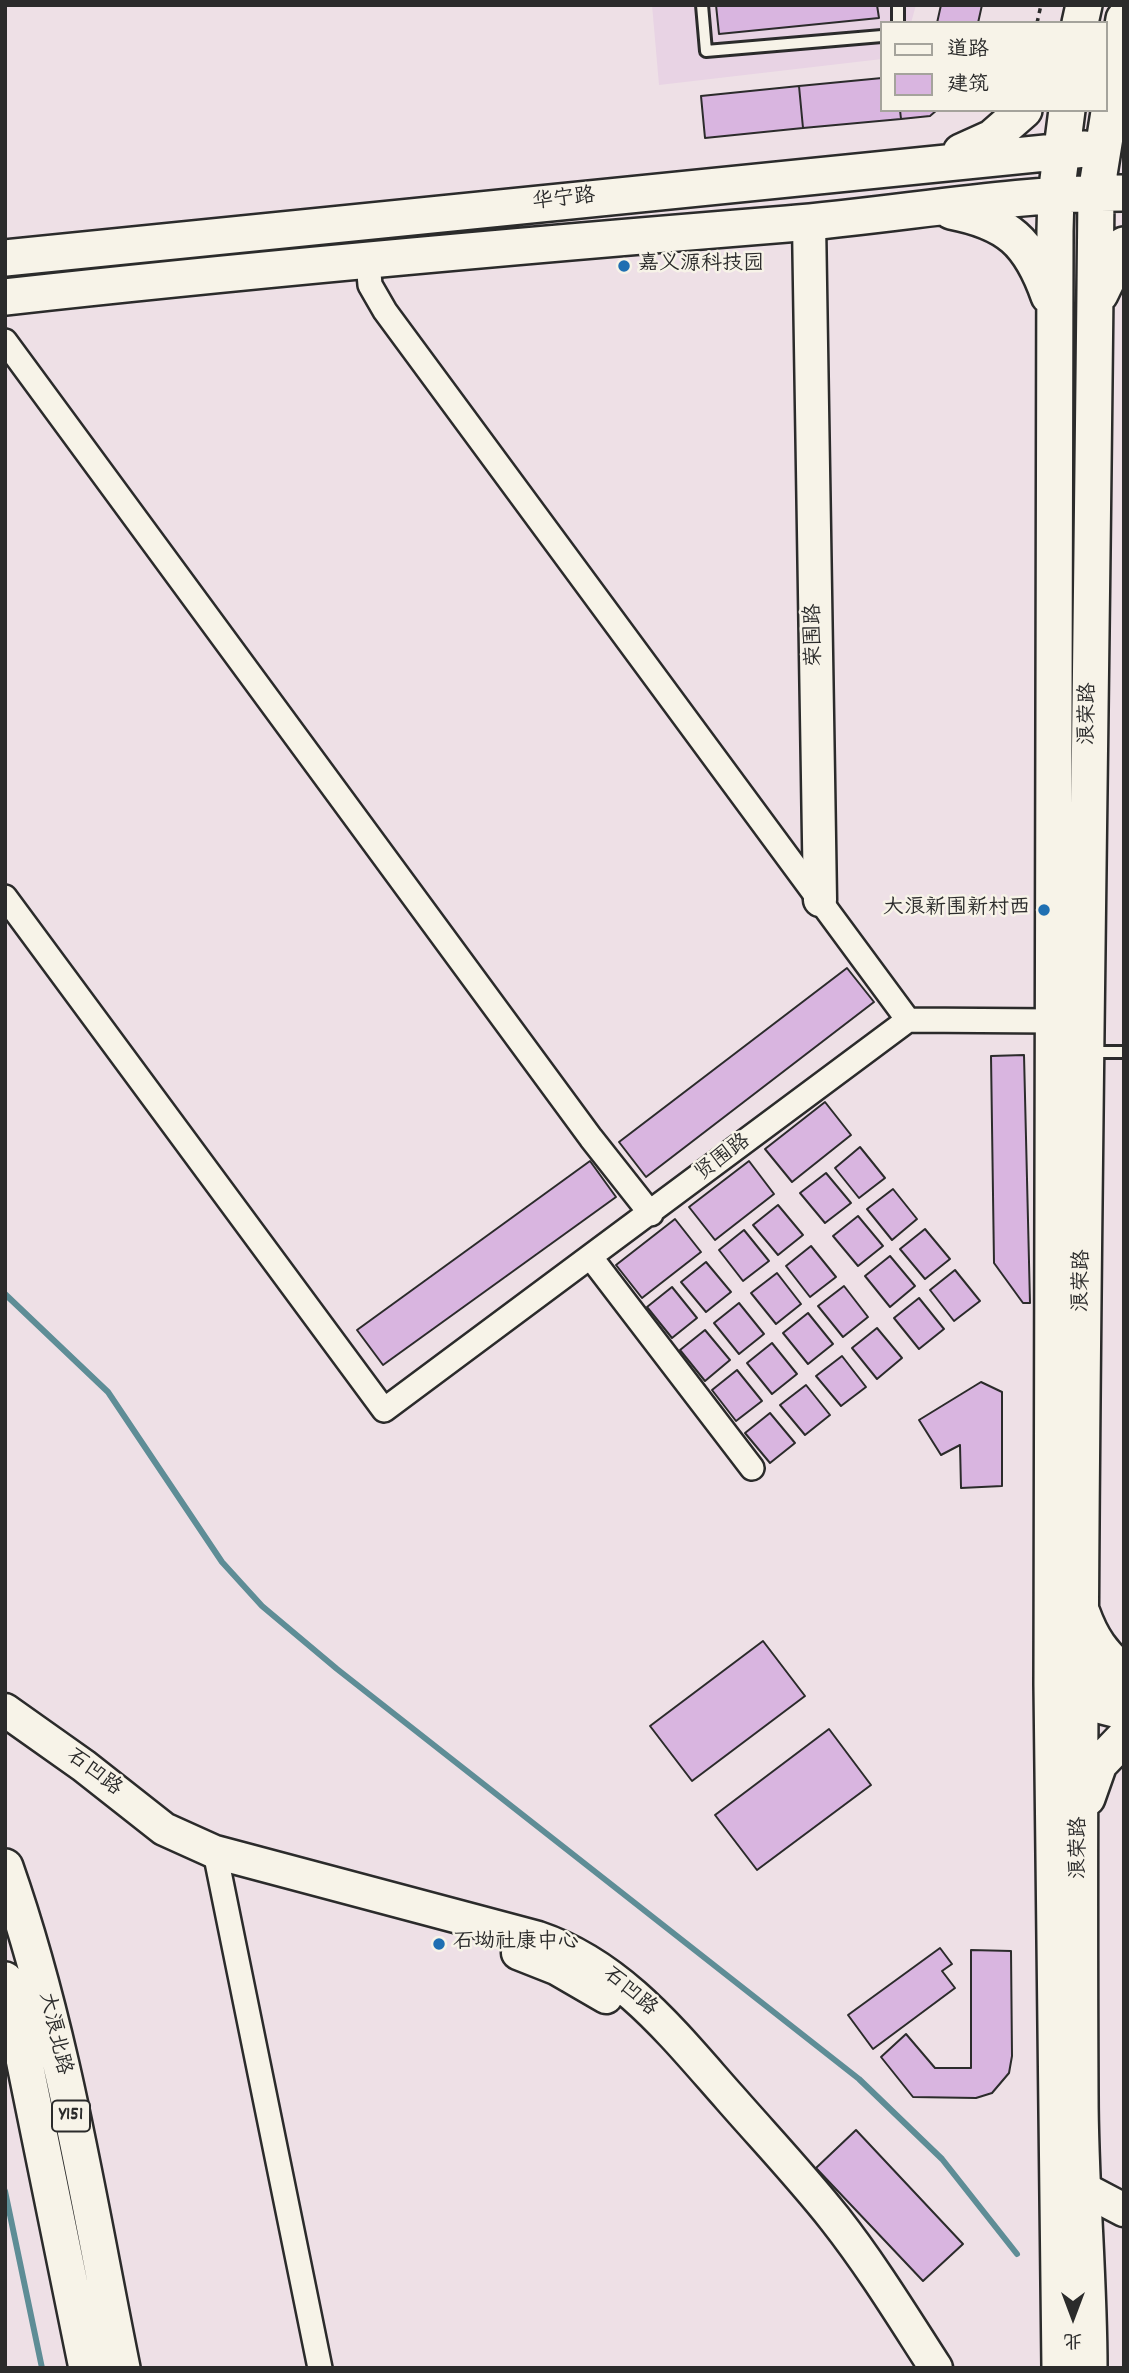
<!DOCTYPE html>
<html>
<head>
<meta charset="utf-8">
<style>
  body { margin:0 }
  #map { position:relative; width:1129px; height:2373px; overflow:hidden; background:#eee0e6; font-family:Dekko,"LXGW WenKai TC",sans-serif }
  canvas { display:block }
  .frame { position:absolute; inset:0; border:7px solid #2b2b2b; pointer-events:none }
  .legend { position:absolute; left:880px; top:21px; width:228px; height:91px; box-sizing:border-box; background:#f7f3e8; border:2px solid #a5a39c; margin:0; padding:9px 12px; list-style:none; font-size:21px; color:#2b2b2b }
  .legend li { display:flex; align-items:center; gap:14px; height:35px }
  .legend b { width:35px; border:2px solid #a5a39c }
  .north { position:absolute; left:1038px; top:2282px; width:70px; height:70px; -webkit-text-stroke:5px #f7f3e8; paint-order:stroke; rotate:180deg; font-size:19px; font-weight:700; line-height:28px; text-align:center; color:#2b2b2b }
  .north::after { content:''; display:block; margin:auto; width:24px; height:32px; background:#2b2b2b; clip-path:polygon(50% 0,100% 100%,50% 72%,0 100%) }
</style>
</head>
<body>
<div id="map">
<canvas width="1129" height="2373"></canvas>
<div class="frame"></div>
<ul class="legend">
<li><b style="height:9px;background:#f7f3e8"></b>道路</li>
<li><b style="height:19px;background:#d9b5e0"></b>建筑</li>
</ul>
<div class="north">北</div>
</div>
<script>
const g = document.querySelector('canvas').getContext('2d');
g.lineJoin = 'round';
function paint(path, color) { g.fillStyle = color; g.fill(path, 'evenodd'); }
function stroke(path, color, width, dash) { g.strokeStyle = color; g.lineWidth = width; g.lineCap = dash ? 'butt' : 'round'; g.setLineDash(dash || []); g.stroke(path); }
function label(font, color, halo, rows, align = 'center') {
  g.font = font + ' Dekko,"LXGW WenKai TC",sans-serif'; g.lineWidth = 5; g.setLineDash([]); g.textBaseline = 'middle'; g.strokeStyle = halo; g.fillStyle = color; for (const [text, x, y, turn = 0] of rows) {
    g.save(); g.translate(x, y); g.rotate((+turn || 0) * Math.PI / 180); g.textAlign = isNaN(turn) ? turn : align; if (halo) g.strokeText(text, 0, 0); g.fillText(text, 0, 0); g.restore();
  }
}
const built = new Path2D(`
  M 652,5 L 916,5 L 911,23 L 882,23 L 882,59 L 659,85 Z`);
const stream = new Path2D(`
  M 5,1294 L 108,1392 L 222,1562 L 262,1606 L 337,1669 L 859,2079 L 942,2159 L 1017,2254
  M 5,2191 L 42,2368`);
const building = new Path2D(`
  M 716,5 L 877,5 L 879,18 L 719,34 Z
  M 941,5 L 982,5 L 978,23 L 937,23 Z
  M 882,78 L 882,110 L 900,110 L 901,119 L 803,128 L 799,86 Z
  M 799,86 L 803,128 L 705,138 L 701,96 Z
  M 900,110 L 937,110 L 930,116 L 901,119 Z
  M 847,968 L 874,1002 L 646,1177 L 619,1142 Z
  M 1024,1055 L 1030,1303 L 1023,1303 L 994,1263 L 991,1056 Z
  M 825,1102 L 851,1135 L 792,1182 L 765,1149 Z
  M 860,1147 L 885,1178 L 859,1198 L 835,1168 Z
  M 590,1161 L 616,1197 L 383,1365 L 357,1330 Z
  M 749,1161 L 774,1194 L 715,1240 L 689,1207 Z
  M 826,1173 L 851,1203 L 825,1223 L 800,1193 Z
  M 893,1189 L 917,1219 L 892,1240 L 867,1209 Z
  M 778,1205 L 803,1235 L 778,1255 L 753,1225 Z
  M 858,1216 L 883,1246 L 858,1266 L 833,1236 Z
  M 675,1219 L 701,1252 L 642,1298 L 616,1265 Z
  M 925,1229 L 950,1259 L 925,1279 L 900,1249 Z
  M 744,1230 L 769,1261 L 743,1281 L 719,1250 Z
  M 811,1246 L 836,1277 L 810,1297 L 786,1266 Z
  M 890,1256 L 915,1286 L 890,1307 L 865,1276 Z
  M 706,1262 L 731,1292 L 706,1312 L 681,1282 Z
  M 955,1270 L 980,1301 L 954,1321 L 930,1290 Z
  M 777,1273 L 801,1304 L 776,1324 L 751,1293 Z
  M 844,1286 L 868,1317 L 843,1337 L 818,1306 Z
  M 672,1287 L 697,1318 L 672,1338 L 647,1307 Z
  M 919,1298 L 944,1329 L 919,1349 L 894,1318 Z
  M 739,1303 L 764,1334 L 739,1354 L 714,1323 Z
  M 808,1313 L 833,1344 L 808,1364 L 783,1333 Z
  M 877,1328 L 902,1358 L 877,1379 L 852,1348 Z
  M 705,1330 L 730,1360 L 705,1381 L 680,1350 Z
  M 772,1343 L 797,1374 L 772,1394 L 747,1363 Z
  M 842,1356 L 866,1387 L 841,1406 L 816,1376 Z
  M 737,1370 L 762,1401 L 736,1421 L 712,1390 Z
  M 981,1382 L 1002,1392 L 1002,1486 L 961,1488 L 960,1445 L 941,1455 L 919,1420 Z
  M 806,1385 L 830,1415 L 805,1435 L 780,1405 Z
  M 770,1413 L 795,1443 L 770,1463 L 745,1433 Z
  M 763,1641 L 805,1696 L 692,1781 L 650,1726 Z
  M 829,1729 L 871,1785 L 757,1870 L 715,1815 Z
  M 940,1948 L 952,1964 L 942,1971 L 955,1988 L 873,2049 L 848,2015 Z
  M 971,1950 L 1011,1951 L 1012,2056 L 1009,2073 L 992,2093 L 976,2098 L 913,2097 L 881,2057 L 906,2034 L 935,2068 L 971,2068 Z
  M 856,2130 L 963,2244 L 923,2281 L 816,2168 Z`);
const path = new Path2D(`
  M 1037,23 L 1041,5`);
const lane = new Path2D(`
  M 702,5 L 706,51 L 882,36
  M 898,5 L 898,23
  M 1089,1052 L 1124,1052`);
const street = new Path2D(`
  M 368,262 L 370,285 L 385,311 L 908,1020
  M 5,341 L 591,1138 L 651,1214
  M 5,897 L 384,1410 L 908,1020 L 1054,1021 L 1064,1030
  M 592,1259 L 752,1468
  M 215,1852 L 320,2368`);
const secondary = new Path2D(`
  M 809,222 L 820,900
  M 1058,1682 L 1080,1675 L 1124,1685
  M 1059,1689 L 1081,1702 L 1124,1713
  M 5,1710 L 84,1766 L 164,1829 L 215,1852 L 538,1938 C 621,1966 674,2035 730,2098 C 765,2138 802,2177 835,2219 C 872,2266 903,2317 936,2368
  M 518,1953 L 556,1968 L 606,1997
  M 1063,2178 L 1124,2210`);
const primary = new Path2D(`
  M 1080,23 L 1084,5
  M 961,152 L 992,138 L 1024,110
  M 951,211 C 1008,222 1030,242 1049,296
  M 5,258 L 1085,149
  M 1100,294 L 1124,245
  M 5,297 C 265,268 526,245 787,224 C 899,215 1010,193 1124,193
  M 1082,1613 C 1091,1638 1102,1655 1124,1672
  M 1087,1798 L 1099,1764 L 1124,1738
  M 5,1867 C 62,2029 88,2200 122,2368
  M 5,1980 L 13,2005 L 87,2368
  M 1060,2368 L 1052,1684 L 1055,231 L 1056,195 L 1067,110
  M 1089,2368 C 1089,2276 1080,2186 1080,2095 C 1077,1461 1090,827 1096,193 L 1124,19`);
const markers = [
  [624,266,7,"#1f6fb2"],
  [1044,910,7,"#1f6fb2"],
  [439,1944,7,"#1f6fb2"]
];
const shields = [
  [71,2116,38]
];
const shieldNames = [
  ["Y151",71,2116]
];
const streetNames = [
  ["华宁路",564,201,-6],
  ["荣围路",816,635,-91],
  ["浪荣路",1090,714,-89],
  ["贤围路",724,1159,-37],
  ["浪荣路",1084,1281,-89],
  ["石凹路",93,1774,37],
  ["浪荣路",1081,1848,-90],
  ["石凹路",629,1993,40],
  ["大浪北路",53,2034,77]
];
const poiNames = [
  ["嘉义源科技园",638,266],
  ["大浪新围新村西",1030,910,"right"],
  ["石坳社康中心",453,1944]
];
paint(built, '#e8d3e4');
stroke(stream, '#5e8d96', 6);
paint(building, '#d9b5e0');
stroke(building, '#2b2b2b', 2);
stroke(lane, '#2b2b2b', 16);
stroke(street, '#2b2b2b', 28);
stroke(secondary, '#2b2b2b', 37);
stroke(primary, '#2b2b2b', 40);
stroke(path, '#2b2b2b', 3.5, [5, 5]);
stroke(lane, '#f7f3e8', 10);
stroke(street, '#f7f3e8', 23);
stroke(secondary, '#f7f3e8', 32);
stroke(primary, '#f7f3e8', 35);
for (const [x, y, r, color] of markers) { const dot = new Path2D(); dot.arc(x, y, r, 0, 2 * Math.PI); g.fillStyle = color; g.fill(dot); stroke(dot, '#f7f3e8', 2.5); }
for (const [x, y, w] of shields) { const box = new Path2D(); box.roundRect(x - w / 2, y - 15.5, w, 31, 5); g.fillStyle = '#f7f3e8'; g.fill(box); stroke(box, '#2b2b2b', 2); }
label('bold 19px', '#2b2b2b', null, shieldNames);
label('21px', '#2b2b2b', '#f7f3e8', streetNames);
label('21px', '#2b2b2b', '#f7f3e8', poiNames, 'left');
</script>
</body>
</html>
